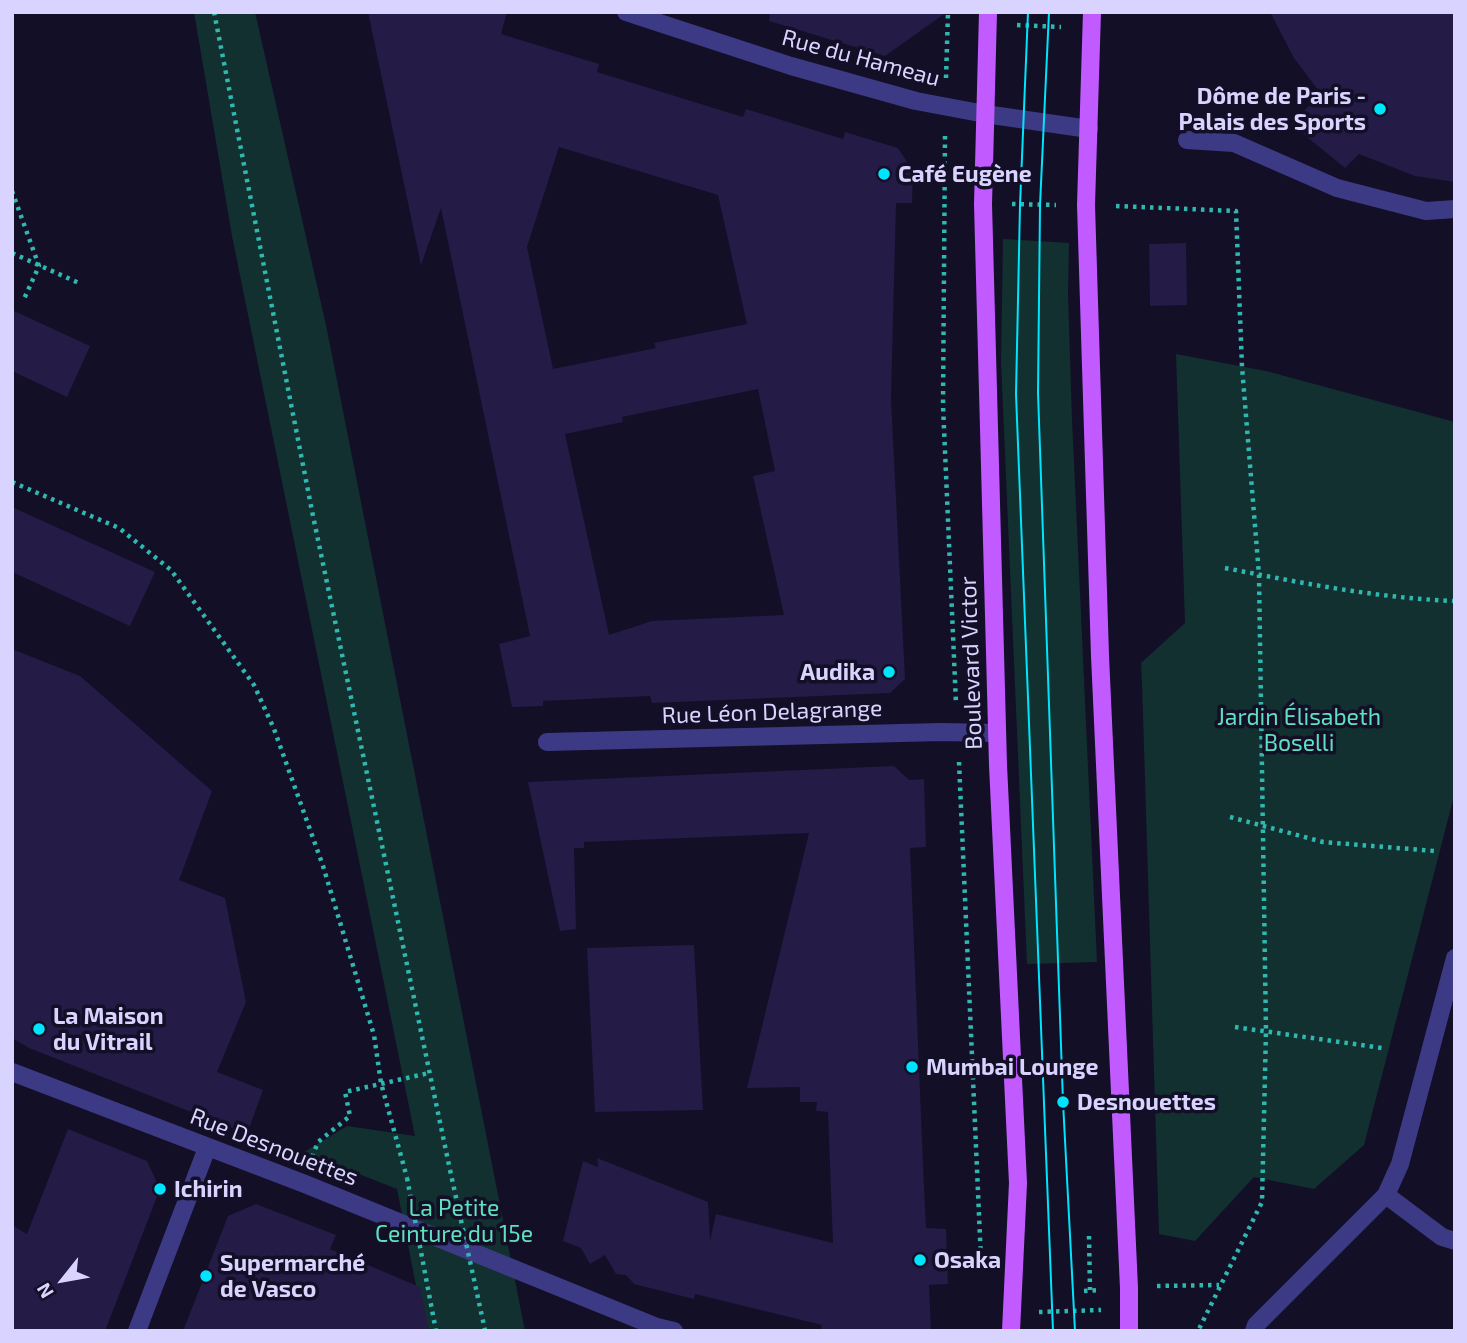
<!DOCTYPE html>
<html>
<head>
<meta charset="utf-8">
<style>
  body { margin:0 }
  #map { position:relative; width:1467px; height:1343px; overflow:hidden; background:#130f26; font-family:"Exo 2",sans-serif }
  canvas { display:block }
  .frame { position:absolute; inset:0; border:14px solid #d9d4ff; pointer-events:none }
  .north { position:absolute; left:28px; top:1245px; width:70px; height:70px; -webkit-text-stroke:5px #130f26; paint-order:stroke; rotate:239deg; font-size:19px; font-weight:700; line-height:28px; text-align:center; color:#d9d4ff }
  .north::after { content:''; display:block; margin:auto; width:24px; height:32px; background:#d9d4ff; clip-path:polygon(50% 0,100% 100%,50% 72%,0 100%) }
</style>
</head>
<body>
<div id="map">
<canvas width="1467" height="1343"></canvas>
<div class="frame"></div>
<div class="north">N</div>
</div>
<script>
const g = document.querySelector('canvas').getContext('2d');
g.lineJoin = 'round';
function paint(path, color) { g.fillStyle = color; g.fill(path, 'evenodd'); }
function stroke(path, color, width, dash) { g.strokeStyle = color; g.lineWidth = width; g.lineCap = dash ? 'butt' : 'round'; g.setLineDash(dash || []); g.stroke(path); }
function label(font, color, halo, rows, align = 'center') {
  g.font = font + ' "Exo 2",sans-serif'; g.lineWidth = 7; g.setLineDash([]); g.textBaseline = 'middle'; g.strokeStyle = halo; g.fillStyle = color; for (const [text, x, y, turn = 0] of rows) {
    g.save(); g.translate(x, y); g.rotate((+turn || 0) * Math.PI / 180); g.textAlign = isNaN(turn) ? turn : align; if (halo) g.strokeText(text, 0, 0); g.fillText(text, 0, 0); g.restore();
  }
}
const green = new Path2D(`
  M 194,12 L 255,12 L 326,325 L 525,1331 L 425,1331 L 397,1189 L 313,1156 L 301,1154 L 347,1126 L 415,1136 L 232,236 Z
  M 1003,239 L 1069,243 L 1068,293 L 1072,419 L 1097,962 L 1027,964 L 1001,361 Z
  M 1176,354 L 1266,371 L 1455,422 L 1455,792 L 1364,1145 L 1314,1189 L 1254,1177 L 1195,1241 L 1159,1234 L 1142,683 L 1141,663 L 1185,623 Z`);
const building = new Path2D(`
  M 368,12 L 507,12 L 501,34 L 599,64 L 597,72 L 743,117 L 746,109 L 843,139 L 845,132 L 898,148 L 913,171 L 912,203 L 896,203 L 891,399 L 905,679 L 890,693 L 652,703 L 650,696 L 543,701 L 543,706 L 512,707 L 499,644 L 530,636 L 441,208 L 421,265 ZM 559,147 L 718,195 L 747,324 L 654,343 L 656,348 L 553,369 L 527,247 ZM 758,389 L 775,471 L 753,476 L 784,615 L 652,621 L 609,635 L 565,434 L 623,422 L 622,417 Z
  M 770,12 L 947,12 L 885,56 L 769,21 Z
  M 1270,12 L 1455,12 L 1455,182 L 1415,176 L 1359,154 L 1345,168 L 1291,124 L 1321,94 L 1294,58 Z
  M 1186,243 L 1187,305 L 1150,306 L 1149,244 Z
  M 12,310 L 90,346 L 67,397 L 12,371 Z
  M 12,507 L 155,572 L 130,626 L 12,572 Z
  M 12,649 L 80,676 L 212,791 L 179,880 L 225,898 L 246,1002 L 217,1072 L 263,1090 L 247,1134 L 29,1048 L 12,1038 Z
  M 894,766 L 909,780 L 924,779 L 926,847 L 910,848 L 923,1165 L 926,1228 L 946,1229 L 948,1284 L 929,1285 L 931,1331 L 820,1331 L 822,1325 L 695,1294 L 694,1299 L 634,1284 L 626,1275 L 616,1274 L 605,1255 L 590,1264 L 581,1248 L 563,1241 L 583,1161 L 598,1167 L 597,1158 L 708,1202 L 710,1241 L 716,1214 L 833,1243 L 828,1112 L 816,1111 L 817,1102 L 800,1102 L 800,1087 L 747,1088 L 809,833 L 584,842 L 584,848 L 574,848 L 576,929 L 560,931 L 528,782 Z
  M 694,945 L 703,1110 L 595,1112 L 587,948 Z
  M 68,1129 L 147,1161 L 160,1189 L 105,1331 L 12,1331 L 12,1225 L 27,1234 Z
  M 256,1204 L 336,1235 L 330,1249 L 420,1287 L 429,1331 L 183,1331 L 228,1216 Z`);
const path = new Path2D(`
  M 214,12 L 313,516 L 450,1170
  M 1017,25 L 1061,27
  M 946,78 L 948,12
  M 945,136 L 943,405 L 956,704
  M 12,191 L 39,266 L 24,299
  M 1012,204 L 1056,205
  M 1116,206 L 1236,211 L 1242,367 L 1259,575 L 1266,1031 L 1262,1202 L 1198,1331
  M 12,253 L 81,284
  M 12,482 L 119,528 L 171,570 L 254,685 L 274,729 L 323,866 L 374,1035 L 381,1083 L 407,1178
  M 1225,568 C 1302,583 1377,598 1455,601
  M 959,762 L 981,1260
  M 1230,817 L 1323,842 L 1435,851
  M 1235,1027 L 1382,1048
  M 312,1157 L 318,1142 L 350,1116 L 345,1092 L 429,1073
  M 1089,1236 L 1090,1290
  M 1157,1286 L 1219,1285
  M 1084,1291 L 1100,1290
  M 1039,1312 L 1101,1310
  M 485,1330 L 485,1331`);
const minor = new Path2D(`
  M 626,12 L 791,66 L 916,101 L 985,114 L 1089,129
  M 1187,140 L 1234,143 L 1337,188 L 1426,211 L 1455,209
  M 547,742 L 941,732 L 997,733
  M 12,1072 L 305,1184 L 657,1327 L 674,1331
  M 1386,1195 L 1442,1237 L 1455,1241
  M 137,1331 L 207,1148
  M 1254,1331 L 1256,1325 L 1386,1195 L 1400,1164 L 1455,958`);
const major = new Path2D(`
  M 988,12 L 983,204 L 998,765 L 1018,1183 L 1011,1331
  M 1092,12 L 1086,205 L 1100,656 L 1129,1288 L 1129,1331`);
const tram = new Path2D(`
  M 1028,12 L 1020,205 L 1016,394 L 1053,1331
  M 1049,12 L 1040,205 L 1038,393 L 1063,1102 L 1075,1331`);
const pathBridge = new Path2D(`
  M 450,1170 L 485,1330
  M 407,1178 L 436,1331`);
const markers = [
  [1380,109,7,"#00e5ff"],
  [884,174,7,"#00e5ff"],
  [889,672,7,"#00e5ff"],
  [39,1029,7,"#00e5ff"],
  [912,1067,7,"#00e5ff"],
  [1063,1102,7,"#00e5ff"],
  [160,1189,7,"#00e5ff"],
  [920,1260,7,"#00e5ff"],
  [206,1276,7,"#00e5ff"]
];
const streetNames = [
  ["Rue du Hameau",861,58,15],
  ["Boulevard Victor",971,663,-92],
  ["Rue Léon Delagrange",772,712,-2],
  ["Rue Desnouettes",274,1147,21]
];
const poiNames = [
  ["Dôme de Paris -",1366,96,"right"],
  ["Palais des Sports",1366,122,"right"],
  ["Café Eugène",898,174],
  ["Audika",875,672,"right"],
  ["La Maison",53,1016],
  ["du Vitrail",53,1042],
  ["Mumbai Lounge",926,1067],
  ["Desnouettes",1077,1102],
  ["Ichirin",174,1189],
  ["Osaka",934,1260],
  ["Supermarché",220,1263],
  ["de Vasco",220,1289]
];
const parkNames = [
  ["Jardin Élisabeth",1299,717],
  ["Boselli",1299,743],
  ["La Petite",454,1208],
  ["Ceinture du 15e",454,1234]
];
paint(green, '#12302f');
paint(building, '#241b47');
stroke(path, '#2fb8b0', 4.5, [3.5, 5]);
stroke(minor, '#3d3a85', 18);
stroke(major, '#c25bff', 18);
stroke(tram, '#00e5ff', 2);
stroke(pathBridge, '#2fb8b0', 4.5, [3.5, 5]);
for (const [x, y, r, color] of markers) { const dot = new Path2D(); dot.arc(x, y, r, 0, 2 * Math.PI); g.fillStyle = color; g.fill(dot); stroke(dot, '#130f26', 2.5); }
label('23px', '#d9d4ff', '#130f26', streetNames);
label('bold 23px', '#d9d4ff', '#130f26', poiNames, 'left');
label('23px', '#5fe0c0', '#130f26', parkNames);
</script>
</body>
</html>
